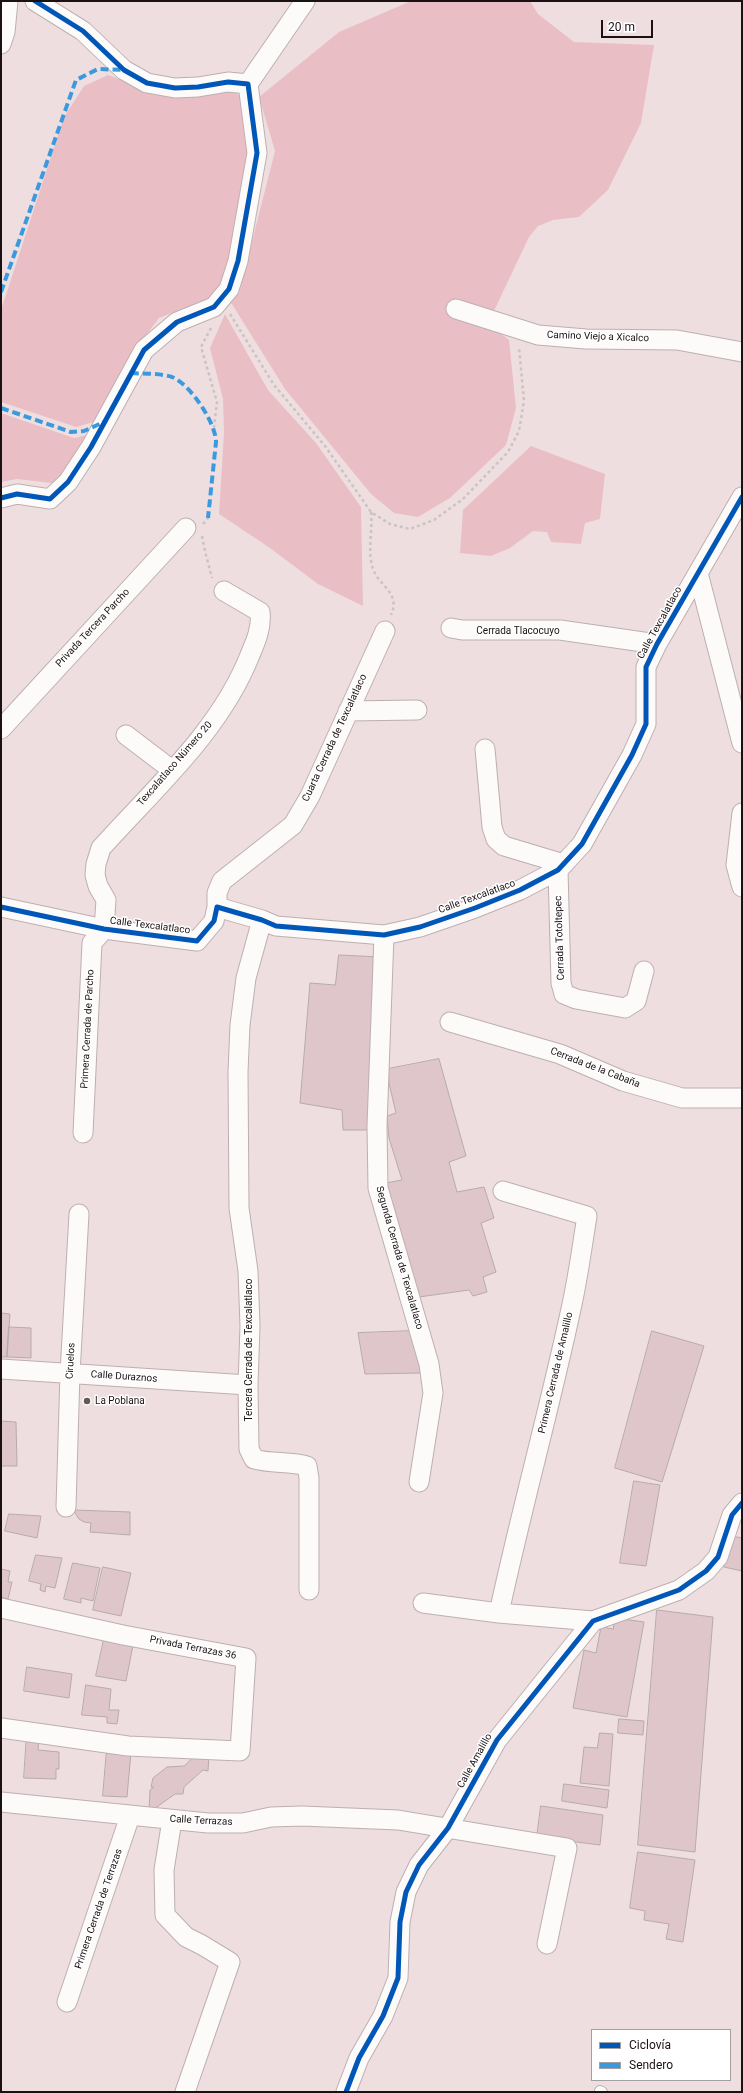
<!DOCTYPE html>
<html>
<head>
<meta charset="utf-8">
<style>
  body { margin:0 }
  #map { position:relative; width:743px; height:2093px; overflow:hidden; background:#efdee0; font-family:Roboto,sans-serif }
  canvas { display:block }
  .frame { position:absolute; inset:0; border:2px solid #1b1012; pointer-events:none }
  .legend { position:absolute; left:591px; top:2029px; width:140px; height:52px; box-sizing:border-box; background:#fff; border:1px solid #a49fa0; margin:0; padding:5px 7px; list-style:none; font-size:12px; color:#1b1012 }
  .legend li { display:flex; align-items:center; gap:8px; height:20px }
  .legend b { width:20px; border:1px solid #a49fa0 }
  .scale { position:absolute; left:601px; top:20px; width:52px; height:18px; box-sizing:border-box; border:2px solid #1b1012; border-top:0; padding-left:5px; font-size:12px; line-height:14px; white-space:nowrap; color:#1b1012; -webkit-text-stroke:3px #fff; paint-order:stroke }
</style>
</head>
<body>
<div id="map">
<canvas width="743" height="2093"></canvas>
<div class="frame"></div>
<ul class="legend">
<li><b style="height:5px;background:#0057b8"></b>Ciclovía</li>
<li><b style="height:5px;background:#3b9ade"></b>Sendero</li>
</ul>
<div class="scale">20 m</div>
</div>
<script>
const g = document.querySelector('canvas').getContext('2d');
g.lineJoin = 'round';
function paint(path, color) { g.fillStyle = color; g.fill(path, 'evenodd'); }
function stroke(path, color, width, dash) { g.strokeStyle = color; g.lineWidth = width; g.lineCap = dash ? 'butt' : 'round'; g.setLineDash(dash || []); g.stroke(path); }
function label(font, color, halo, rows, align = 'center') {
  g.font = font + ' Roboto,sans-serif'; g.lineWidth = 3; g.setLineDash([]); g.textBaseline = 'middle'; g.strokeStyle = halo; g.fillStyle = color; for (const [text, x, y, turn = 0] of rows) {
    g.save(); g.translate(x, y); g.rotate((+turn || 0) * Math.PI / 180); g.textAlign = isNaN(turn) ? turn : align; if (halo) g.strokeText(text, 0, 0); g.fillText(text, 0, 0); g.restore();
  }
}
const green = new Path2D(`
  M 411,1 L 530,1 L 538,14 L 574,42 L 654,45 L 641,123 L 608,190 L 579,217 L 553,220 L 538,226 L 529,237 L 493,313 L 496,330 L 509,340 L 516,408 L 506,445 L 450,498 L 418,517 L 394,513 L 371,494 L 285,389 L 230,301 L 239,293 L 275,151 L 259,97 L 339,32 Z
  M 108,75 L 135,85 L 230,87 L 242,98 L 254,144 L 229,273 L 212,297 L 159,318 L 144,338 L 93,422 L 76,427 L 1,402 L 1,310 L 64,117 L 84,86 Z
  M 225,314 L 268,390 L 316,443 L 361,507 L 363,606 L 318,584 L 270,548 L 219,514 L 224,432 L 223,399 L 210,348 Z
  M 1,413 L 74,438 L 92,434 L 66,478 L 51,483 L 17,479 L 1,482 Z
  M 531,446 L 605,474 L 600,519 L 585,523 L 581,544 L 551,542 L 547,532 L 533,531 L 510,548 L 491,556 L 460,553 L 463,510 Z`);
const building = new Path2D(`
  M 339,955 L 381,957 L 373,1130 L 343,1130 L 342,1110 L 300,1103 L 310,983 L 335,985 Z
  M 439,1059 L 466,1156 L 449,1162 L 457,1192 L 484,1187 L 494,1218 L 481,1223 L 496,1272 L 483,1277 L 487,1292 L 473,1296 L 469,1290 L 419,1297 L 386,1183 L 402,1180 L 389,1138 L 387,1116 L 396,1113 L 389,1083 L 388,1069 Z
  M 1,1313 L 10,1314 L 7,1357 L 1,1357 Z
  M 9,1327 L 31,1328 L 31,1358 L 7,1357 Z
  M 412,1331 L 421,1373 L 365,1374 L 358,1333 Z
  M 652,1331 L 704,1346 L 662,1482 L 615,1468 Z
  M 1,1421 L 16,1422 L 17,1466 L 1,1466 Z
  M 634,1481 L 660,1485 L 646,1566 L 620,1563 Z
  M 74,1510 L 130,1512 L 130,1535 L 90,1532 L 91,1523 L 84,1522 L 79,1519 Z
  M 9,1514 L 41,1516 L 37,1538 L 5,1531 Z
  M 732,1536 L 742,1538 L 742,1571 L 724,1567 Z
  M 36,1555 L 62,1558 L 55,1588 L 46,1586 L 45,1592 L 40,1590 L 41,1584 L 29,1581 Z
  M 73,1563 L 100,1568 L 93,1601 L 81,1598 L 81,1603 L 64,1599 Z
  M 103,1567 L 131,1573 L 121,1616 L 93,1610 Z
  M 1,1569 L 10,1571 L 8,1582 L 12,1582 L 8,1599 L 1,1597 Z
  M 657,1610 L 713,1617 L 695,1852 L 638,1845 Z
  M 615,1618 L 644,1622 L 627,1717 L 573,1708 L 584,1650 L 596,1653 L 601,1627 L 613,1629 Z
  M 105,1635 L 134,1640 L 126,1681 L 96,1676 Z
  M 27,1667 L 72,1674 L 69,1698 L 24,1691 Z
  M 86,1685 L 111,1689 L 109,1710 L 119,1710 L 117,1724 L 107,1723 L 107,1717 L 82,1715 Z
  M 619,1719 L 644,1721 L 643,1735 L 618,1733 Z
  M 600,1733 L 613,1734 L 609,1786 L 580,1783 L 584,1747 L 597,1748 Z
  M 27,1734 L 39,1736 L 38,1750 L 59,1752 L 59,1769 L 56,1769 L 56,1779 L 24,1778 Z
  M 107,1749 L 131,1752 L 127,1797 L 103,1796 Z
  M 197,1754 L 209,1755 L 208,1771 L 203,1770 L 184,1787 L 183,1794 L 175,1794 L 154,1809 L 149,1810 L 150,1790 L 154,1787 L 151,1787 L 153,1778 L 167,1767 L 184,1766 Z
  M 564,1784 L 609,1790 L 607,1808 L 562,1801 Z
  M 541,1806 L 603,1815 L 600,1845 L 537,1837 Z
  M 638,1852 L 695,1860 L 683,1942 L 666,1939 L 669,1924 L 644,1920 L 645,1911 L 630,1908 Z`);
const path = new Path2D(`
  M 230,314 L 274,385 L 325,446 L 371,512 L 390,524 L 410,529 L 434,520 L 463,499 L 508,452 L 519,431 L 524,401 L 519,348
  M 211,328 L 201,347 L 217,402 L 214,427
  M 371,512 C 373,531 367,551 373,569 C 379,586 401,593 391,615
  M 203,524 L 208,518
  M 202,536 L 205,551 L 212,578`);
const lane = new Path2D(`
  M 600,2091 L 602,2092`);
const street = new Path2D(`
  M 1,44 L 5,32 L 8,1
  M 248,84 L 305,1
  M 456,309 L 538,335 L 586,339 L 677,340 L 742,352
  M 1,498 L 17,494 L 50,499 L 68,482 L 91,447 L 144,350 L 177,322 L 214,307 L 229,289 L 238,261 L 257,153 L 248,84 L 228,82 L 198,87 L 175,88 L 147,83 L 124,70 L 83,31 L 35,1
  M 698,573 L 742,743
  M 451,628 L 462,630 L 560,630 L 657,644
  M 348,711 L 417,710
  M 1,729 L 186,528
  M 126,735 L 172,770
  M 485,749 L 492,827 L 496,839 L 504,846 L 564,864
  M 742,813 L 736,865 L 742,887
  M 558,870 L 561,983 L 564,994 L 576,999 L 625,1008 L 636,1001 L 644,971
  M 1,907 L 104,929 L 197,941 L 214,921 L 217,907 L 262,920 L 276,926 L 384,935 L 420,927 L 475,908 L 520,890 L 558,870 L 582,844 L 632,755 L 646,724 L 646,667 L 657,644 L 742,497
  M 217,907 L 217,893 L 222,881 L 293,825 L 310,796 L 385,631
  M 262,920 L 246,978 L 240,1025 L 238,1072 L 239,1208 L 248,1271 L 250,1326 L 248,1385 L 249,1449 L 254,1459 C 271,1464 290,1461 307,1466 L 309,1478 L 309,1590
  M 384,935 L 377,1126 L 378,1188 L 429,1364 L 433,1393 L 419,1482
  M 450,1022 L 560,1054 L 623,1081 L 682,1098 L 742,1098
  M 83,1133 L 92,943 L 104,929 L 106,900 L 98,886 L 95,875 L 96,864 L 101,848 C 155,788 220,731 250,655 C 256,641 262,627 260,612 L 224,591
  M 1,1369 L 248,1385
  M 66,1507 L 70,1373 L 79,1214
  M 423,1603 L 499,1613 L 593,1621
  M 1,1608 L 123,1635 L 246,1658 L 240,1751 L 128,1746 L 1,1728
  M 499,1613 C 521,1511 549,1411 571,1309 C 578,1278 582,1247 587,1216 L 503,1191
  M 1,1802 L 208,1823 L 243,1823 L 271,1817 L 302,1816 L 398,1820 L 567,1848 L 547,1944
  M 172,1820 L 164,1870 L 165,1915 L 186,1937 L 202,1945 L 230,1962 L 185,2092
  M 67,2002 L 130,1816
  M 346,2092 L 359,2058 L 383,2016 L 398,1978 L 400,1922 L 406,1892 L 419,1865 L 448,1828 L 497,1740 L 593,1621 L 679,1590 L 706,1571 L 718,1557 L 732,1515 L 742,1503`);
const quiet = new Path2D(`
  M 1,292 L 76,80 L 98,69 L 124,70
  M 131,373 C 144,374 160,373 172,377 C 190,384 216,423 216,442 L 208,518
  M 1,408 L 71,432 L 84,431 L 104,422`);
const cycleway = new Path2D(`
  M 1,498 L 17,494 L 50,499 L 68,482 L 91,447 L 144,350 L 177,322 L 214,307 L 229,289 L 238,261 L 257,153 L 248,84 L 228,82 L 198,87 L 175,88 L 147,83 L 124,70 L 83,31 L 35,1
  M 1,907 L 104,929 L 197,941 L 214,921 L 217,907 L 262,920 L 276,926 L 384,935 L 420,927 L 475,908 L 520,890 L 558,870 L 582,844 L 632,755 L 646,724 L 646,667 L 657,644 L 742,497
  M 346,2092 L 359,2058 L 383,2016 L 398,1978 L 400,1922 L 406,1892 L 419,1865 L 448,1828 L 497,1740 L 593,1621 L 679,1590 L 706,1571 L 718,1557 L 732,1515 L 742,1503`);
const markers = [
  [87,1401,4,"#65585a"]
];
const streetNames = [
  ["Camino Viejo a Xicalco",598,337,2],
  ["Calle Texcalatlaco",660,623,-61],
  ["Privada Tercera Parcho",93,628,-47],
  ["Cerrada Tlacocuyo",518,631],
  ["Cuarta Cerrada de Texcalatlaco",335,738,-65],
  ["Texcalatlaco Número 20",175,764,-49],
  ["Calle Texcalatlaco",477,897,-20],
  ["Calle Texcalatlaco",150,926,7],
  ["Cerrada Totoltepec",560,938,-92],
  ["Primera Cerrada de Parcho",88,1029,-87],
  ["Cerrada de la Cabaña",595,1068,21],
  ["Segunda Cerrada de Texcalatlaco",399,1258,74],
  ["Tercera Cerrada de Texcalatlaco",249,1350,-90],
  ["Ciruelos",71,1361,-87],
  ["Primera Cerrada de Amalillo",556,1373,-77],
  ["Calle Duraznos",124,1377,4],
  ["Privada Terrazas 36",193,1648,11],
  ["Calle Amalillo",475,1761,-61],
  ["Calle Terrazas",201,1821,3],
  ["Primera Cerrada de Terrazas",99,1909,-71]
];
const poiNames = [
  ["La Poblana",95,1401]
];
paint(green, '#e9bfc5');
paint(building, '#dfc6ca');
stroke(building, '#b7aaab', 1);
stroke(lane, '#bdafb1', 12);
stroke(street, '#bdafb1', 21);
stroke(path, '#c9c4c4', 2.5, [3, 3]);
stroke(lane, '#fdfafa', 10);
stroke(street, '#fdfafa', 19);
stroke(quiet, '#3b9ade', 4, [8, 4]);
stroke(cycleway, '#0057b8', 5);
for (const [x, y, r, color] of markers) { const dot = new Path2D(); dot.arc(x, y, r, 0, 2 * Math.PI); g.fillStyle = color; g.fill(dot); stroke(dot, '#fff', 1.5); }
label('10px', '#1b1012', '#fff', streetNames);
label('10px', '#1b1012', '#fff', poiNames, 'left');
</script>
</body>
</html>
